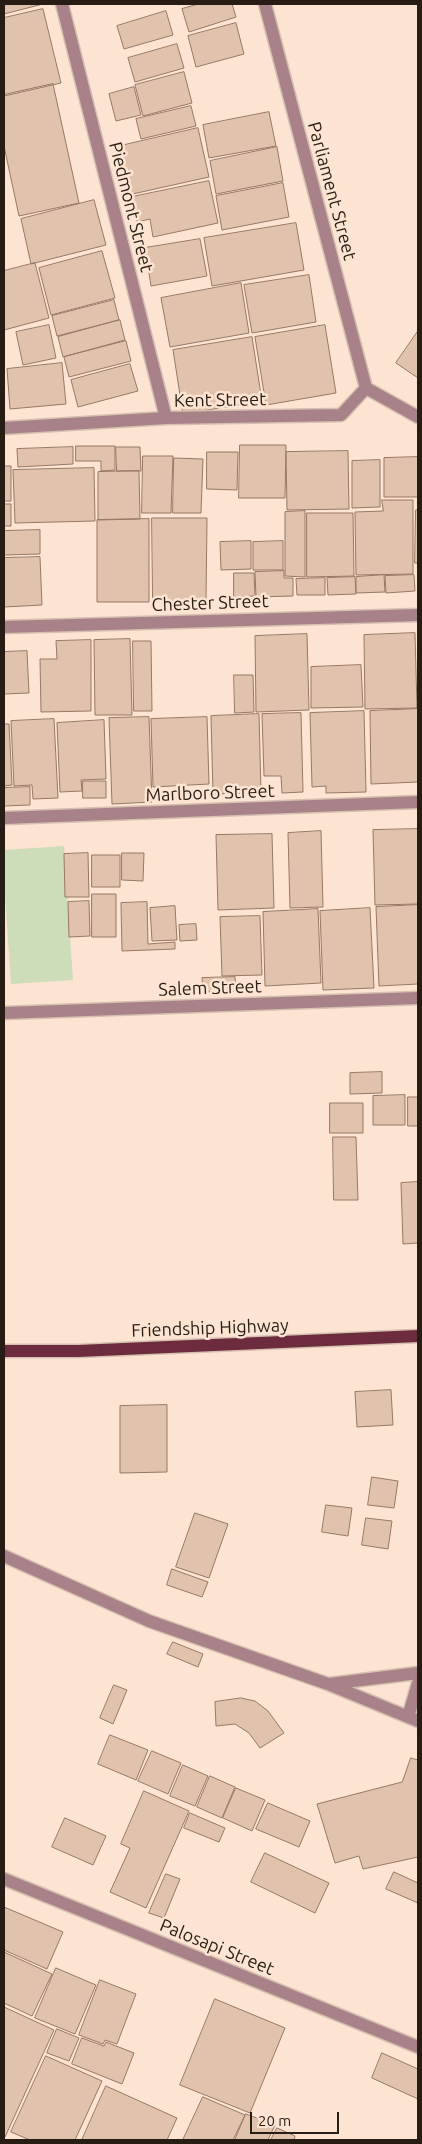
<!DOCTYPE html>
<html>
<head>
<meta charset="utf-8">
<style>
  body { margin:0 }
  #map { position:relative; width:422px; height:2144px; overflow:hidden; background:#fde4d2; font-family:Ubuntu,sans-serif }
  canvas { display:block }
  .frame { position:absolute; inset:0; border:5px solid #281d15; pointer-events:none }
  .scale { position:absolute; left:250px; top:2112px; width:89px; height:22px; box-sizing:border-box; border:2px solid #281d15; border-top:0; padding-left:6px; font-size:15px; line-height:18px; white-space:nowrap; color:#281d15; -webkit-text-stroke:4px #fde4d2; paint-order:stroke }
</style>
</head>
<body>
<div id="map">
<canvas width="422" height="2144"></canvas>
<div class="frame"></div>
<div class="scale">20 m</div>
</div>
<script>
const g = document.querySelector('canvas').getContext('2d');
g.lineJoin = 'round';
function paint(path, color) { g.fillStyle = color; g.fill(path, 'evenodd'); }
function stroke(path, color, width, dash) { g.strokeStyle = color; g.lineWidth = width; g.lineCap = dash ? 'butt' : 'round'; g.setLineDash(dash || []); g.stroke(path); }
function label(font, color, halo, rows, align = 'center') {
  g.font = font + ' Ubuntu,sans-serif'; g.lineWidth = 5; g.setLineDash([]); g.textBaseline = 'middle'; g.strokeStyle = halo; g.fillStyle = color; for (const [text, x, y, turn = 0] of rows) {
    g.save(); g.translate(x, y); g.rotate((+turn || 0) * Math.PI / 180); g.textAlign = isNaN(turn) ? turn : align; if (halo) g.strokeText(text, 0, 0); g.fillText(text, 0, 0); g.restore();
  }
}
const green = new Path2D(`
  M 64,846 L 73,980 L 11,984 L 4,880 L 4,850 Z`);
const building = new Path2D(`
  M 4,4 L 43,4 L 4,14 Z
  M 199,4 L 232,4 L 236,17 L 189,32 L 182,9 Z
  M 43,9 L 61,83 L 4,96 L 4,18 Z
  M 166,11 L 173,35 L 124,49 L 117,26 Z
  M 236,23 L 244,54 L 196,67 L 188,36 Z
  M 177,44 L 184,68 L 135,82 L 128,58 Z
  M 184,72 L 192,103 L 143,116 L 135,85 Z
  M 53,84 L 79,203 L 19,216 L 4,146 L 4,95 Z
  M 134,87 L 141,115 L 116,121 L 109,94 Z
  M 191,106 L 196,126 L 141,139 L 136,119 Z
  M 269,112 L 276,146 L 209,158 L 203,125 Z
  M 198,128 L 209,177 L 128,195 L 116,147 Z
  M 277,147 L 283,181 L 216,194 L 210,161 Z
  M 209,181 L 218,223 L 153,237 L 150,219 L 137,222 L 132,197 Z
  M 283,183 L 289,217 L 222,230 L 216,196 Z
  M 94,200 L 106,245 L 31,264 L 21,219 Z
  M 296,223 L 304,270 L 212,286 L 204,238 Z
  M 200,239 L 207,276 L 151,286 L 145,248 Z
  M 102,251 L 115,298 L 51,315 L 39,268 Z
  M 35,263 L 49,318 L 4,330 L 4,271 Z
  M 309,275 L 316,322 L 252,333 L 244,285 Z
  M 241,283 L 249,333 L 170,347 L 161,298 Z
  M 114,300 L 119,320 L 57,336 L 52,316 Z
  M 120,320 L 125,340 L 63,357 L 58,337 Z
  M 49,325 L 56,358 L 23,365 L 16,332 Z
  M 325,325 L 336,393 L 266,405 L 255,337 Z
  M 418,331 L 418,378 L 396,363 Z
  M 252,337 L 262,401 L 183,414 L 173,350 Z
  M 126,341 L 131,361 L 69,377 L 64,357 Z
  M 62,363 L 66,404 L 10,409 L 7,369 Z
  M 130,364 L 138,391 L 78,407 L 71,380 Z
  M 240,445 L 286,445 L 285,498 L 239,498 Z
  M 76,446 L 115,446 L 115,470 L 101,471 L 101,461 L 76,461 Z
  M 73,447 L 73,464 L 18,467 L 17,449 Z
  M 116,447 L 140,447 L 141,471 L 117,471 Z
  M 348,451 L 349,509 L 287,510 L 286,452 Z
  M 207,452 L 238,452 L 237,490 L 207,489 Z
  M 143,456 L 173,456 L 171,513 L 142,513 Z
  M 418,457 L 418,497 L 384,497 L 384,458 Z
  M 174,458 L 203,459 L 201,513 L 173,513 Z
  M 380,460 L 380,507 L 352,508 L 352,461 Z
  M 4,466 L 11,466 L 11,501 L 4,501 Z
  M 94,468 L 95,521 L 15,523 L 13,470 Z
  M 139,471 L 140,519 L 98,520 L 98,472 Z
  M 382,500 L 413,500 L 413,574 L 356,575 L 355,512 L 383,511 Z
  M 4,504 L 11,504 L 11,526 L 4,526 Z
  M 416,510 L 418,510 L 418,563 L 415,563 Z
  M 305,511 L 305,577 L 285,576 L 285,512 Z
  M 307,513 L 353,513 L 354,576 L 307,577 Z
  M 152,518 L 207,518 L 206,601 L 153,601 Z
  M 149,519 L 149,602 L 97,602 L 97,520 Z
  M 40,530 L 40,554 L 4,555 L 4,531 Z
  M 251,541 L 251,569 L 221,570 L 220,542 Z
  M 283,541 L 283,570 L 253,570 L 253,542 Z
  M 40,557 L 42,605 L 4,607 L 4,558 Z
  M 284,571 L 284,578 L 293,578 L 293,596 L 256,597 L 255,572 Z
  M 234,573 L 254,573 L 255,596 L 234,597 Z
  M 384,575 L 385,592 L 356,593 L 356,577 Z
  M 414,575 L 415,591 L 386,593 L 385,576 Z
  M 355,577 L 356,594 L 328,595 L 327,578 Z
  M 325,578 L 325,595 L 297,595 L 296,579 Z
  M 415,633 L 417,708 L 365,709 L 364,635 Z
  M 307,634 L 309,710 L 256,712 L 255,636 Z
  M 130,639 L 132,715 L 95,715 L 94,640 Z
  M 91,640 L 91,711 L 41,712 L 40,659 L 57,659 L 56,641 Z
  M 133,641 L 151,641 L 152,711 L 134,711 Z
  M 27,651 L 29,693 L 4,694 L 4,652 Z
  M 361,665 L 363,707 L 311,708 L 311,667 Z
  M 234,675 L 253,675 L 254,712 L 235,713 Z
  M 418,709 L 418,782 L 371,784 L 370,711 Z
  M 364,711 L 366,792 L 326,793 L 326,786 L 312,787 L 310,713 Z
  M 301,713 L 303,792 L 282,793 L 281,776 L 264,776 L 262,714 Z
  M 259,714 L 261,793 L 213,794 L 211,716 Z
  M 149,717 L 152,802 L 112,804 L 109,718 Z
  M 207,717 L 209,784 L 153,787 L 151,719 Z
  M 54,719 L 58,798 L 33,799 L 32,785 L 14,786 L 11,721 Z
  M 104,720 L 106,779 L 81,780 L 82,791 L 60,792 L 57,723 Z
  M 4,724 L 9,724 L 12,785 L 4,786 Z
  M 83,781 L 106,781 L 106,798 L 83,798 Z
  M 30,787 L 30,805 L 4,806 L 4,788 Z
  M 418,829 L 418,904 L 375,905 L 373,830 Z
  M 321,831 L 323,907 L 290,908 L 288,833 Z
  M 272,834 L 274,908 L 218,910 L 216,835 Z
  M 88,853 L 89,897 L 65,897 L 64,854 Z
  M 122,853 L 144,853 L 143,881 L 122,880 Z
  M 92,855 L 120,855 L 120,887 L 92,887 Z
  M 92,894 L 116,894 L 116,937 L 92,937 Z
  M 89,901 L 90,936 L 69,937 L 68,902 Z
  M 147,902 L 148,944 L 175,942 L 175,949 L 122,951 L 121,903 Z
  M 418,905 L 418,984 L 379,986 L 376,907 Z
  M 175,906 L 177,940 L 152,941 L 150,908 Z
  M 370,908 L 374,988 L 323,990 L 320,911 Z
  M 318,909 L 321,983 L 265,986 L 263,912 Z
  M 260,916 L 262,975 L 222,976 L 220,917 Z
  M 196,924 L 197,940 L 180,941 L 179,925 Z
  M 235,977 L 236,991 L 203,992 L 202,978 Z
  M 382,1072 L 382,1093 L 350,1094 L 350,1073 Z
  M 405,1095 L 405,1125 L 373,1125 L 373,1096 Z
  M 408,1097 L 418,1097 L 418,1126 L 408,1126 Z
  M 330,1103 L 363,1103 L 363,1133 L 330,1133 Z
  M 333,1137 L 356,1137 L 358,1200 L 334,1200 Z
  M 418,1182 L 418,1243 L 403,1244 L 401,1183 Z
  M 391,1390 L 393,1425 L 357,1427 L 355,1392 Z
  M 167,1405 L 167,1472 L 120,1473 L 120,1406 Z
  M 372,1477 L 398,1481 L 394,1508 L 368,1505 Z
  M 326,1505 L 352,1508 L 348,1536 L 322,1532 Z
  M 195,1513 L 228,1524 L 209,1578 L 176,1567 Z
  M 366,1518 L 392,1521 L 388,1549 L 362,1545 Z
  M 172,1569 L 208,1582 L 202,1597 L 167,1585 Z
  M 173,1642 L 203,1654 L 198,1667 L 167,1654 Z
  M 114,1685 L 127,1690 L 113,1724 L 100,1718 Z
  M 241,1698 L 255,1701 L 268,1711 L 284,1733 L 260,1748 L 249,1733 L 235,1724 L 216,1726 L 215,1702 Z
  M 110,1735 L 148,1750 L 136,1780 L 98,1764 Z
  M 152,1751 L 181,1763 L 168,1794 L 138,1781 Z
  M 411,1758 L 418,1760 L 418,1857 L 363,1869 L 359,1856 L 335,1863 L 317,1804 L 402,1782 Z
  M 183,1765 L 208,1776 L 195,1806 L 170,1796 Z
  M 210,1776 L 235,1787 L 222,1818 L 197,1807 Z
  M 236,1788 L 265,1800 L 252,1831 L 223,1818 Z
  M 144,1791 L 189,1811 L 146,1908 L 110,1892 L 130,1848 L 121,1844 Z
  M 268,1803 L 310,1821 L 299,1847 L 256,1829 Z
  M 190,1813 L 225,1828 L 219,1842 L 184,1828 Z
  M 65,1818 L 106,1836 L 93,1865 L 52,1847 Z
  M 265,1853 L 329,1883 L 315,1913 L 251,1882 Z
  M 394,1872 L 418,1883 L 418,1903 L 386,1889 Z
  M 166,1874 L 180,1879 L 164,1918 L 149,1913 Z
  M 4,1907 L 63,1932 L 47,1969 L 4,1950 Z
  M 4,1952 L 52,1974 L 32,2016 L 4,2003 Z
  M 56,1968 L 96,1985 L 75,2034 L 35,2018 Z
  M 100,1980 L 136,1994 L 117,2044 L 105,2040 L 103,2044 L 79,2035 Z
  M 215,1999 L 285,2028 L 250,2113 L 180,2085 Z
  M 4,2007 L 54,2030 L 5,2137 L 4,2137 Z
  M 57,2029 L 79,2038 L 69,2061 L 47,2053 Z
  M 82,2038 L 104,2046 L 106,2042 L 134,2053 L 122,2084 L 72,2064 Z
  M 382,2053 L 418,2069 L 418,2099 L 372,2078 Z
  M 46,2056 L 102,2081 L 75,2140 L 30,2140 L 11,2132 Z
  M 106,2086 L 177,2118 L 167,2140 L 82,2140 Z
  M 203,2097 L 245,2115 L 233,2140 L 183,2140 Z
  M 246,2114 L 275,2125 L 268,2140 L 235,2140 Z
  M 277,2128 L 295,2136 L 294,2140 L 271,2140 Z`);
const minor = new Path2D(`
  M 62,4 L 166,418
  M 265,4 L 366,388
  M 366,388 L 418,417
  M 4,428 L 166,418 L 341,415 L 366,388
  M 4,627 L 418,615
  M 4,818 L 418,802
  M 4,1013 L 418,998
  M 4,1556 L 149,1621 L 328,1684 L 418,1721
  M 329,1684 L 418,1673
  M 408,1717 L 418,1683
  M 4,1879 L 418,2047`);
const major = new Path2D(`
  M 4,1351 L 78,1351 L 418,1336`);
const streetNames = [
  ["Parliament Street",332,191,75],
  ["Piedmont Street",131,207,76],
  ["Kent Street",220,400,-1],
  ["Chester Street",210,603,-2],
  ["Marlboro Street",210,793,-2],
  ["Salem Street",210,988,-2],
  ["Friendship Highway",210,1328,-2],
  ["Palosapi Street",217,1947,22]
];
paint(green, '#cddcb9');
paint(building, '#e1c2ac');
stroke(building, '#957965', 1);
stroke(minor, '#d7c0b0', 15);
stroke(major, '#d7c0b0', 15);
stroke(minor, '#a98289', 12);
stroke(major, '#6d2c3d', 12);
label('18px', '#281d15', '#fde4d2', streetNames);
</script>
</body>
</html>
